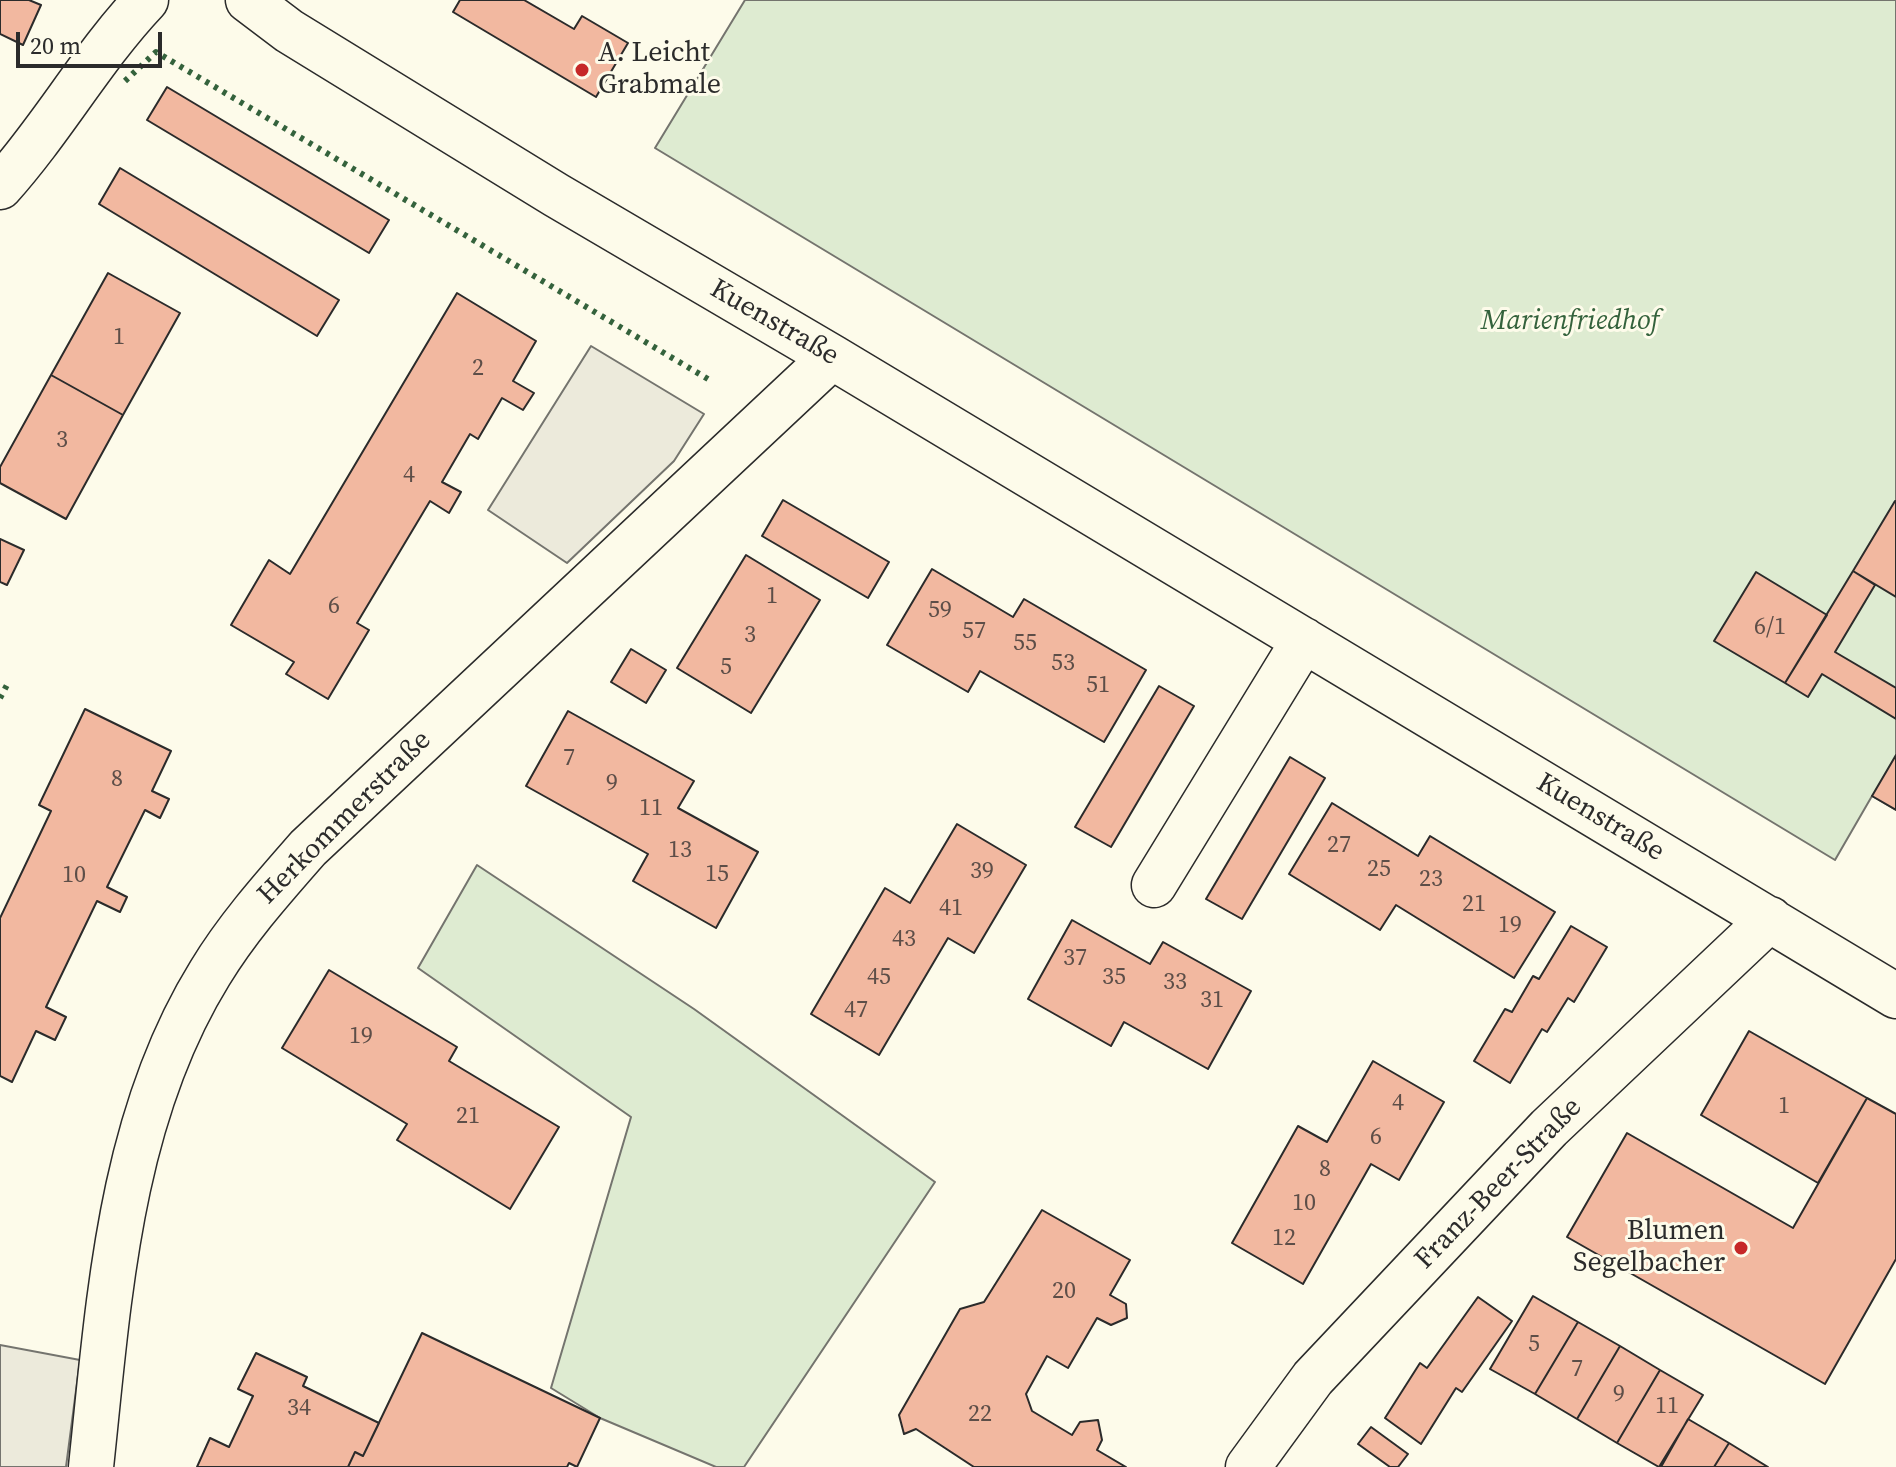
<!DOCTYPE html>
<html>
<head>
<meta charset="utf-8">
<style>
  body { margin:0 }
  #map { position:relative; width:1896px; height:1467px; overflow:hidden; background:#fdfbea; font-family:"Source Serif 4",serif }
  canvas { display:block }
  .scale { position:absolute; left:16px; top:32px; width:146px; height:36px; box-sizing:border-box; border:4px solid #2b2b2b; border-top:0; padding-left:10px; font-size:24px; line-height:28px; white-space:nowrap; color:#2b2b2b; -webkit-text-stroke:6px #fdfbea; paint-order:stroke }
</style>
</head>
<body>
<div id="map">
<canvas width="1896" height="1467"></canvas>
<div class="scale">20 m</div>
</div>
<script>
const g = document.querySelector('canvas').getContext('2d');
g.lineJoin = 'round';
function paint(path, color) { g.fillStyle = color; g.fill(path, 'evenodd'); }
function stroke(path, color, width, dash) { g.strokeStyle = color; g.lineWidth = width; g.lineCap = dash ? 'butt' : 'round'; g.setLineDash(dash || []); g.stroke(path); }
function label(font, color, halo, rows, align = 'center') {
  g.font = font + ' "Source Serif 4",serif'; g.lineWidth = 6; g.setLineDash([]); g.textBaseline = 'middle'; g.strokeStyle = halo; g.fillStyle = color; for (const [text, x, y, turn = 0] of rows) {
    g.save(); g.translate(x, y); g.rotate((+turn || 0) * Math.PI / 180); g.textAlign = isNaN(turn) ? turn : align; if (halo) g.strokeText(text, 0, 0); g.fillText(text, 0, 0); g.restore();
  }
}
const green = new Path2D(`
  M 745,0 L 1896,0 L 1896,810 L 1872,796 L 1835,860 L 655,148 Z
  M 477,865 L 694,1009 L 935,1182 L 744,1467 L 716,1467 L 600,1418 L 551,1388 L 631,1117 L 418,968 Z`);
const parking = new Path2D(`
  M 591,346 L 704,414 L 674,461 L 567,563 L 488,510 Z
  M 0,1345 L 80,1360 L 66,1467 L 0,1467 Z`);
const building = new Path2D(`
  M 0,0 L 29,0 L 41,5 L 23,45 L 0,34 Z
  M 460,0 L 524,0 L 574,29 L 582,16 L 628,43 L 596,97 L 453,12 Z
  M 167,87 L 389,220 L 369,253 L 147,120 Z
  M 120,168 L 339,300 L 317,336 L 99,204 Z
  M 108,273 L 180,313 L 123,415 L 51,375 Z
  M 457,293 L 536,341 L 513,381 L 534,393 L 523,410 L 502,398 L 478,439 L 470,434 L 442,482 L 461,492 L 449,513 L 430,501 L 357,623 L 369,630 L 328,699 L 286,674 L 294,662 L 231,625 L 269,560 L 290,574 Z
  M 51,375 L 123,415 L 66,519 L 0,483 L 0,467 Z
  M 783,500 L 889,562 L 868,598 L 762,536 Z
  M 1895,501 L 1896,501 L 1896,597 L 1853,571 Z
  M 0,539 L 24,550 L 7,585 L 0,582 Z
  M 746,555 L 820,600 L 751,713 L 677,668 Z
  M 932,569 L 1013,617 L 1024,599 L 1146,670 L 1104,742 L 980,671 L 968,692 L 887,645 Z
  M 1853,571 L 1875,585 L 1835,652 L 1896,688 L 1896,719 L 1822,674 L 1808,697 L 1785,683 Z
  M 1756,572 L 1827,615 L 1785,683 L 1714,641 Z
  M 631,649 L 666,670 L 646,703 L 611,682 Z
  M 1159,686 L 1194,706 L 1111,847 L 1075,827 Z
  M 85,709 L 171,751 L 152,791 L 169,799 L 160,818 L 145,810 L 107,887 L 127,897 L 120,912 L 97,901 L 46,1007 L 66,1017 L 55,1040 L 36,1031 L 12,1082 L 0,1076 L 0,918 L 51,811 L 39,805 Z
  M 568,711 L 694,781 L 678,808 L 758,852 L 716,928 L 633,881 L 648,854 L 526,786 Z
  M 1896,755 L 1896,810 L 1872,796 Z
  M 1290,757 L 1325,778 L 1242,919 L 1206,899 Z
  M 1332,803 L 1418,856 L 1430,836 L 1555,912 L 1514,978 L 1396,905 L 1380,930 L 1289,874 Z
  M 957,824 L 1026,865 L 974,953 L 948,938 L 879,1055 L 811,1014 L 885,888 L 910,903 Z
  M 1072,920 L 1150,964 L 1163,942 L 1251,991 L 1208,1069 L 1124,1022 L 1111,1046 L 1028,999 Z
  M 1571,926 L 1607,947 L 1574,1002 L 1568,998 L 1547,1032 L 1542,1029 L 1510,1083 L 1474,1061 L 1505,1009 L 1512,1012 L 1533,976 L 1539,979 Z
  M 329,970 L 457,1047 L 449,1061 L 559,1127 L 510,1209 L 397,1140 L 407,1124 L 282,1048 Z
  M 1749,1031 L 1867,1098 L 1818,1183 L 1701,1115 Z
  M 1373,1061 L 1444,1102 L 1399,1180 L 1371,1164 L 1303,1284 L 1232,1243 L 1298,1126 L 1327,1142 Z
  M 1867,1098 L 1896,1114 L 1896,1259 L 1825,1384 L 1567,1237 L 1627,1133 L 1793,1228 Z
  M 1042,1210 L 1130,1260 L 1110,1295 L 1126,1304 L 1127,1318 L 1111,1325 L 1097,1318 L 1068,1368 L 1047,1356 L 1026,1394 L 1032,1411 L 1072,1435 L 1080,1422 L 1098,1420 L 1102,1440 L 1097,1450 L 1126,1467 L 974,1467 L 916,1429 L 904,1434 L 899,1415 L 960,1309 L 984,1302 Z
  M 1533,1296 L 1578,1322 L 1535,1394 L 1490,1369 Z
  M 1478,1297 L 1512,1321 L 1462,1392 L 1456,1388 L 1421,1444 L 1385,1418 L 1420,1363 L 1427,1368 Z
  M 1578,1322 L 1620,1346 L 1577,1419 L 1535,1394 Z
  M 422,1333 L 600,1418 L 577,1467 L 569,1463 L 567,1467 L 348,1467 L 355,1452 L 363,1456 Z
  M 1620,1346 L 1660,1370 L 1617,1443 L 1577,1419 Z
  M 256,1353 L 307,1377 L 303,1386 L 379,1423 L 363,1456 L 355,1452 L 348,1467 L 197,1467 L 210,1438 L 229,1447 L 253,1396 L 238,1389 Z
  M 1660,1370 L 1703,1395 L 1659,1467 L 1617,1443 Z
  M 1688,1419 L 1729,1443 L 1714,1467 L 1661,1467 Z
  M 1371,1427 L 1408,1454 L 1398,1467 L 1390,1467 L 1358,1444 Z
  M 1729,1443 L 1768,1467 L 1714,1467 Z`);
const minor = new Path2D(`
  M 248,0 L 289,31 L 556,195 L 832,357 L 1896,996
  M 0,187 C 53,128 92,57 146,0
  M 1154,885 L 1304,640
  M 91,1467 C 109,1299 119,1120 210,973 C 238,927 273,888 308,848 L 832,357
  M 1248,1467 L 1313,1378 L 1549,1128 L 1770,919`);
const hedge = new Path2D(`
  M 125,81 L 156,52 L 713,382
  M 0,698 L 7,685`);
const markers = [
  [582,70,8,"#c62828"],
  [1741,1248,8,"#c62828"]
];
const numberNames = [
  ["1",119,338],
  ["2",478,369],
  ["3",62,441],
  ["4",409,476],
  ["1",772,597],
  ["6",334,607],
  ["59",940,611],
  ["6/1",1770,628],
  ["57",974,632],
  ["3",750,636],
  ["55",1025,644],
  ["53",1063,664],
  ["5",726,668],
  ["51",1098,686],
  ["7",569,759],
  ["8",117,780],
  ["9",612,784],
  ["11",651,809],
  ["27",1339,846],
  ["13",680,851],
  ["25",1379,870],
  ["39",982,872],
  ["15",717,875],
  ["10",74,876],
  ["23",1431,880],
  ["21",1474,905],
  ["41",951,909],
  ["19",1510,926],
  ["43",904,940],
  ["37",1075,959],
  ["45",879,978],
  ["35",1114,978],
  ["33",1175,983],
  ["31",1212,1001],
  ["47",856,1011],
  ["19",361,1037],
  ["4",1398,1104],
  ["1",1784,1107],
  ["21",468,1117],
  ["6",1376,1138],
  ["8",1325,1170],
  ["10",1304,1204],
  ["12",1284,1239],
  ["20",1064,1292],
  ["5",1534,1345],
  ["7",1577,1370],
  ["9",1619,1395],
  ["11",1667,1407],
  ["34",299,1409],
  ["22",980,1415]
];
const poiNames = [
  ["A. Leicht",598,54],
  ["Grabmale",598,86],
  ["Blumen",1725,1232,"right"],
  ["Segelbacher",1725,1264,"right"]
];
const parkNames = [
  ["Marienfriedhof",1570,322]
];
const streetNames = [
  ["Kuenstraße",774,323,30],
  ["Herkommerstraße",345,818,-45],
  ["Kuenstraße",1600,818,31],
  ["Franz-Beer-Straße",1499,1184,-46]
];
paint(green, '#deebd1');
stroke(green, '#74746e', 2);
paint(parking, '#eceadb');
stroke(parking, '#74746e', 2);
paint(building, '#f2b8a0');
stroke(building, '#2b2b2b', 2);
stroke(minor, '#2b2b2b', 47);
stroke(minor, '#fdfbea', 44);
stroke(hedge, '#34623c', 6, [4, 6]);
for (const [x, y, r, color] of markers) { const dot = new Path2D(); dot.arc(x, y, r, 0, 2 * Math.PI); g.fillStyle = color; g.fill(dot); stroke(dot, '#fdfbea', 3); }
label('24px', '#5d4e48', null, numberNames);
label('28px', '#2b2b2b', '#fdfbea', poiNames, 'left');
label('italic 28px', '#34623c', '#fdfbea', parkNames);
label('28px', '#2b2b2b', '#fdfbea', streetNames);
</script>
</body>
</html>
